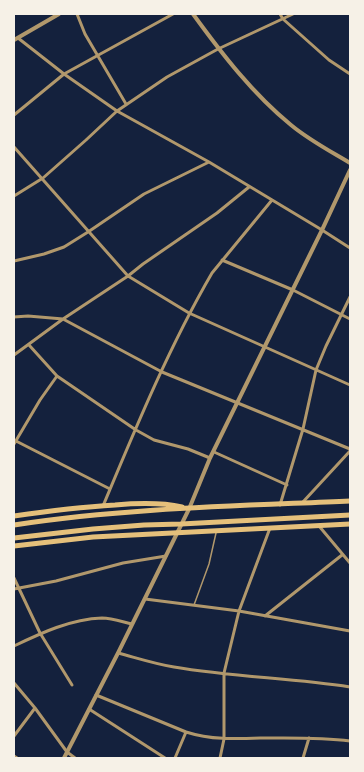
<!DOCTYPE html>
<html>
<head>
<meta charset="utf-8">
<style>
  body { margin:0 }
  #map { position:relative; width:364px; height:772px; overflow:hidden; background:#14213d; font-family:Arial,sans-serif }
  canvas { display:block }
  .frame { position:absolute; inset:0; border:15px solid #f6f1e7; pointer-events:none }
</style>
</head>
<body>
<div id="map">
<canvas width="364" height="772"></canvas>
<div class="frame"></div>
</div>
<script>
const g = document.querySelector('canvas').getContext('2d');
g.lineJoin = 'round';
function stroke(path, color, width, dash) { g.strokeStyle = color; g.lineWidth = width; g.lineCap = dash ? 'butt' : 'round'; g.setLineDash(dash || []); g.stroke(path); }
const service = new Path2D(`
  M 194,605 L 209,564 L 216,533`);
const minor = new Path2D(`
  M 77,14 L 85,34 L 126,104
  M 280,14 L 283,19 L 329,60 L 350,74
  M 18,38 L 64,74 L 117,111 L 209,162 L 322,230 L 350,248
  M 14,115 L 64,74 L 173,14
  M 14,147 L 128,276 L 189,313 L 350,385
  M 14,196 L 43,178 L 86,140 L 117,111 L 167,77 L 218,49 L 293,14
  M 222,260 L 293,290 L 350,319
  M 14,261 L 44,254 L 64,247 L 88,232 L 144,194 L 209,162
  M 14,317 L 28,316 L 63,319 L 162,372 L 350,449
  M 29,345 L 57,376 L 136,430 L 154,440 L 188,449 L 210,458
  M 14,355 L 63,319 L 128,276 L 143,264 L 217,213 L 249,187
  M 14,440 L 110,489
  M 14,444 L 40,400 L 57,376
  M 214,452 L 287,485
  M 302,503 L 350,451
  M 280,505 L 303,429 L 316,370 L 326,346 L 350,297
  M 103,506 C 136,427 169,347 212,273 L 272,200
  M 319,526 L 350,563
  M 14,578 L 40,633 L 72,685
  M 14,589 L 56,581 L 123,563 L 166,556
  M 145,599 L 239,611 L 350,631
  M 265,616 L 342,555
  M 14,646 C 41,633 71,619 102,618 C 112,618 123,622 132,624
  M 118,653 C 137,658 155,664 174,667 C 232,677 292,678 350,687
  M 14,683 L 35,708 L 67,752 L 75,758
  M 96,695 L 186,732 C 211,740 235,739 261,738 C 291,738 320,737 350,741
  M 89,709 L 165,758
  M 14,736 L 35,708
  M 14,756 L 17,758
  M 175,758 L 186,732
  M 220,758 L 224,739 L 224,673 L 239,611 L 270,528
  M 303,758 L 309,738`);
const tertiary = new Path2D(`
  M 193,14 C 222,54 253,94 291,125 C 309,140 330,151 350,163
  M 14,40 L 59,14
  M 64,758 L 118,653 L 189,509 L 210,458 L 322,230 L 350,170`);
const trunk = new Path2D(`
  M 14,516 C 48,511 81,507 115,505 C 138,503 160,502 182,507
  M 14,525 C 125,508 238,506 350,501
  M 14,538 L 93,529 L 144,525 L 181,524 L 350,515
  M 14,546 L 93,537 L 350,524`);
stroke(service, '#b1986c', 1.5);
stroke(minor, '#b1986c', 3);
stroke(tertiary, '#b1986c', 4);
stroke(trunk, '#e5c07b', 5);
</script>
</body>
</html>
